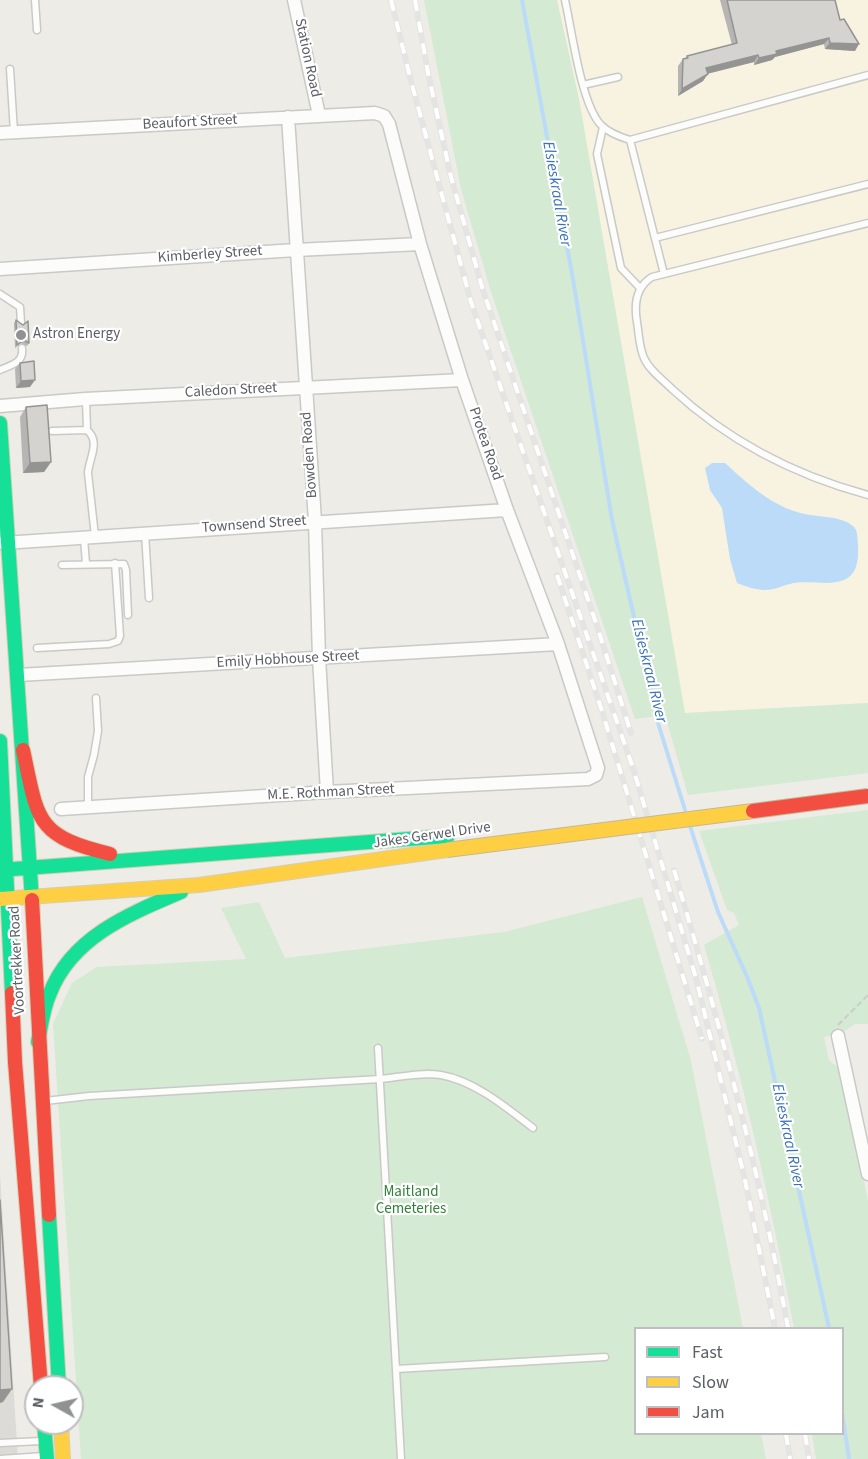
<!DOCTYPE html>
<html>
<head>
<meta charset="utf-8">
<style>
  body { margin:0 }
  #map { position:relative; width:868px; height:1459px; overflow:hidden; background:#edece7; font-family:"Source Sans 3",sans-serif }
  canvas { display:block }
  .legend { position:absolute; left:634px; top:1327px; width:210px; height:108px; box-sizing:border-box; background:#fff; border:2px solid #bebfc2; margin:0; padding:8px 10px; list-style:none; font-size:18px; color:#5c6066 }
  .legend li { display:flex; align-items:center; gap:12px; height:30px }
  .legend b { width:30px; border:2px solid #bebfc2 }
  .north { position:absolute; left:24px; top:1375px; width:60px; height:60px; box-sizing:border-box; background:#fff; border:2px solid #bebfc2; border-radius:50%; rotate:278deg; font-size:16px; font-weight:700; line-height:24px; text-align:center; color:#5c6066 }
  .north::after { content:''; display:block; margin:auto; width:21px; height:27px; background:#8f9193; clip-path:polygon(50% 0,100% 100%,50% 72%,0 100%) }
</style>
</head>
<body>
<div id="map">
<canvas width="868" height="1459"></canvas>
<ul class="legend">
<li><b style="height:8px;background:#16e098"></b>Fast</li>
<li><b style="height:8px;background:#ffcf43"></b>Slow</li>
<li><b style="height:8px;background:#f24e42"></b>Jam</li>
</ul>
<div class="north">N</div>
</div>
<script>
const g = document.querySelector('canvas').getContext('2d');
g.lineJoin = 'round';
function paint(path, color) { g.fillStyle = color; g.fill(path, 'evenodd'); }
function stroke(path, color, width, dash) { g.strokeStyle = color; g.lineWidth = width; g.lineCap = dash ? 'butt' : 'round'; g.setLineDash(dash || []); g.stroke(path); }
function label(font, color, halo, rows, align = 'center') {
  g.font = font + ' "Source Sans 3",sans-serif'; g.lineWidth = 4.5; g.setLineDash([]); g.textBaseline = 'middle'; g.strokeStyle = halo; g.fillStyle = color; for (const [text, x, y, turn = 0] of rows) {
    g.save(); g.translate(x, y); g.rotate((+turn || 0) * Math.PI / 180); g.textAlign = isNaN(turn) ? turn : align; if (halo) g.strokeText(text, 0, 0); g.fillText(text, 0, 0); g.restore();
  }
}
const commercial = new Path2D(`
  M 557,0 L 868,0 L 868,703 L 685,713 L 579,99 Z`);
const industrial = new Path2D(`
  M 0,1175 L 18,1459 L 0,1459 Z`);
const green = new Path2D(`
  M 424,0 L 557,0 L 579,99 L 685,713 L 868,703 L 868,773 L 688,795 L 665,715 L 635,719 L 491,292 L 461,189 Z
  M 868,810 L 868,1024 L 855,1024 L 842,1033 L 824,1037 L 829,1060 L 840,1069 L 868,1201 L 868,1459 L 816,1459 L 812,1434 L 842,1434 L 842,1328 L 794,1328 C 770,1199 741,1071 704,945 L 739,925 L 734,913 L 727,910 L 699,831 Z
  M 642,897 L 691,1061 L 743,1328 L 636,1328 L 636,1434 L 761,1434 L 766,1459 L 81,1459 L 53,1024 L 72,983 L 97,967 L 246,959 L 221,908 L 259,902 L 285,958 L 504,932 Z`);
const water = new Path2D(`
  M 712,463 L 725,463 C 747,483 768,503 797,512 C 813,518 840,514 854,527 C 858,531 857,538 858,544 C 859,570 854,582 827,583 C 815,583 801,581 790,584 C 784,585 779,588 773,589 C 760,592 748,587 737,583 L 730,559 L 722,508 L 710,490 L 705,468 Z`);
const stream = new Path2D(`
  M 522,0 L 573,279 L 612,520 L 658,723 L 685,810
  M 690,826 L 718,912 L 748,979 L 759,1008 L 829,1328
  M 842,1412 L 849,1459`);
const path = new Path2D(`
  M 838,1025 L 868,995`);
const lane = new Path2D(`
  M 35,0 L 37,30
  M 565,0 C 572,31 581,104 601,125 C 609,133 620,137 630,140
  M 10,69 L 14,132
  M 583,85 L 618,77
  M 603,127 L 597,154 L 621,268 L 640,288
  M 630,140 L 868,75
  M 630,140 L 664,274
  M 868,223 L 652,277 C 636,287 634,305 637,322 C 639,334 639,347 644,358 C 649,370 663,380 672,389 C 728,441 794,475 868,495
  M 655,238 L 868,184
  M 0,294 L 20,307 L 21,323
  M 0,370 C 11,365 24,363 22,348
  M 87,430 C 101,442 89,458 88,473 L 95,536
  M 52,431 L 87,430 L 86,399
  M 145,533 L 149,598
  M 84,538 L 86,564
  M 62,565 L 124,564 L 126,570 L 128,615
  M 37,648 L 109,644 L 118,641 L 120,636 L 115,563
  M 88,807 L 88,777 L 94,755 L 98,731 L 96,698
  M 378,1048 L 401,1459
  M 45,1101 L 89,1096 L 380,1079 C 400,1077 421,1072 441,1075 C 475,1081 507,1108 533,1128
  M 396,1369 L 605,1357
  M 0,1443 L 41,1441
  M 0,1459 L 44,1456`);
const street = new Path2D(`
  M 294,0 L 319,115
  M 288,117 L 315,521 L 319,658 L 327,792
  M 0,133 L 375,113 L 384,116 L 389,124 L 420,244 L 462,380 L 507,510 L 558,644 L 598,768 L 596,775 L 588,779 L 327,792 L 61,809
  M 0,269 L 296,250 L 420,244
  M 0,406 L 85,399 L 462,380
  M 3,543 L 507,510
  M 18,675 L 558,644
  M 838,1036 L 868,1174`);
const fast = new Path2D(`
  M 0,423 L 32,900
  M 0,741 L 12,993
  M 0,870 L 448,836
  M 38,1042 C 41,1026 43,1008 50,993 C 72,937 129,914 181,892
  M 49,1215 L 59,1387
  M 44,1423 L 47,1459`);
const slow = new Path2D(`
  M 0,899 L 199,885 L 447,850
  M 61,1423 L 63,1459`);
const jam = new Path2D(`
  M 23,750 C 38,820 35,836 110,854
  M 32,900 L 49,1215
  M 12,993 L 15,1062 L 41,1387`);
const rail = new Path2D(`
  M 391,0 L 411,81 L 471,302 L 633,768 L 696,978 L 745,1180 L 775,1328
  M 415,0 L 428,73 L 451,177 L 482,287 L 597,626 L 631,733
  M 557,575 L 602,711 L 702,1039
  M 674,870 C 719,1021 760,1173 788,1328
  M 786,1434 L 790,1459
  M 805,1434 L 809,1459`);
const slowBridge = new Path2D(`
  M 447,850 L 753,811`);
const jamBridge = new Path2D(`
  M 753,811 L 868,796`);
const wall = new Path2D(`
  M 720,0 L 835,0 L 840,20 L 855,51 L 825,49 L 824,44 L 775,57 L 772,60 L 754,65 L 754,62 L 707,74 L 703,81 L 678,96 L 678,66 L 683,59 L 685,58 L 687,56 L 732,45 Z
  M 16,320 L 29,343 L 27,346 L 21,343 L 15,348 L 14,323 Z
  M 20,363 L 30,387 L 16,388 L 15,369 Z
  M 26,407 L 51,462 L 44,472 L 23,473 L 20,417 Z`);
const shadedWall = new Path2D(`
  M 829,38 L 824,44 L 775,57 L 772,60 L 754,65 L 759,58 L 776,51 Z
  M 830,43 L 859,44 L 855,51 L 825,49 Z
  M 758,55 L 754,62 L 702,75 L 706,68 Z
  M 708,74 L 703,81 L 678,96 L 682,89 Z
  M 35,380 L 30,387 L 16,388 L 21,381 Z
  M 51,462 L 44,472 L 23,473 L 30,463 Z
  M 12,1389 L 3,1402 L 0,1403 L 0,1390 Z`);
const building = new Path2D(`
  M 727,0 L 835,0 L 840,20 L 844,19 L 859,44 L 830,43 L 829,38 L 776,51 L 777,54 L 759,58 L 758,55 L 706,68 L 708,74 L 682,89 L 683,59 L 688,58 L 687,56 L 737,43 Z
  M 16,320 L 23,325 L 28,321 L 29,343 L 24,340 L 17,345 Z
  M 34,361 L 35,380 L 21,381 L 20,363 Z
  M 47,405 L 51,462 L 30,463 L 26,407 Z
  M 0,1200 L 12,1389 L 0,1390 Z`);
const markers = [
  [21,335,6,"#8f9193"]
];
const streetNames = [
  ["Station Road",307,58,78],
  ["Beaufort Street",190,123,-3],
  ["Kimberley Street",210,255,-4],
  ["Caledon Street",231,391,-3],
  ["Protea Road",485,444,71],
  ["Bowden Road",310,455,-94],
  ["Townsend Street",254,525,-4],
  ["Emily Hobhouse Street",288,660,-3],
  ["M.E. Rothman Street",331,793,-3],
  ["Jakes Gerwel Drive",432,836,-8],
  ["Voortrekker Road",18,960,-93]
];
const poiNames = [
  ["Astron Energy",33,335]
];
const parkNames = [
  ["Maitland",411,1193],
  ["Cemeteries",411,1210]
];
const waterNames = [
  ["Elsieskraal River",556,194,80],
  ["Elsieskraal River",648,671,76],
  ["Elsieskraal River",787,1136,78]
];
paint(commercial, '#f7f3e0');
paint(industrial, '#dddbd7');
paint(green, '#d4ead3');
paint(water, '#bbdbf8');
stroke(stream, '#bbdbf8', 4);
stroke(lane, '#c9c9c8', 9);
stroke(street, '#c9c9c8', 15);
stroke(fast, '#d6ceb3', 16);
stroke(slow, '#d6ceb3', 16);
stroke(jam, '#d6ceb3', 16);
stroke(path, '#c9cecb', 2, [6, 3]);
stroke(lane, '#fcfcfb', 6);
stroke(street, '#fcfcfb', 12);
stroke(fast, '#16e098', 14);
stroke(slow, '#ffcf43', 14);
stroke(jam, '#f24e42', 14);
stroke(rail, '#e4e4e3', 6);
stroke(rail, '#fff', 4, [11]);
stroke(slowBridge, '#c5b893', 16, []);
stroke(jamBridge, '#c5b893', 16, []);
stroke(slowBridge, '#ffcf43', 14);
stroke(jamBridge, '#f24e42', 14);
paint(wall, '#b6b5b3');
paint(shadedWall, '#949492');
paint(building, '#d4d3d0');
stroke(building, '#949492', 1.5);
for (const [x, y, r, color] of markers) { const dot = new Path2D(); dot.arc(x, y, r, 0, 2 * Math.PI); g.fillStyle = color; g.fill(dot); stroke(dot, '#fff', 2); }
label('15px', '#5c6066', '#fff', streetNames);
label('15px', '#5c6066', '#fff', poiNames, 'left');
label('15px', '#2f8237', '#fff', parkNames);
label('italic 16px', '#3b72b8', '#fff', waterNames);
</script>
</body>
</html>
